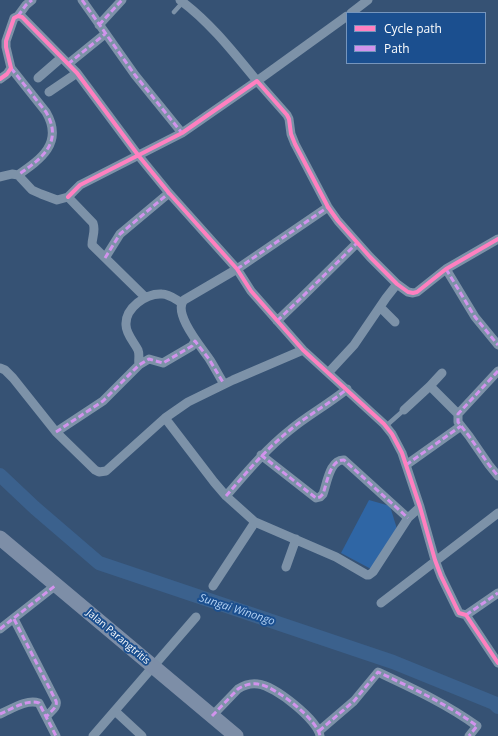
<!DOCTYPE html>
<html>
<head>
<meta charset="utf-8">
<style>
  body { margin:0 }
  #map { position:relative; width:498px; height:736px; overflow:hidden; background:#365274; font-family:"Open Sans",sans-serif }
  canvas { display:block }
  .legend { position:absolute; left:346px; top:12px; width:140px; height:52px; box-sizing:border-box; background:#1b4f8f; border:1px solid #7695bc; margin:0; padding:5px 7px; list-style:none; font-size:12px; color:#fff }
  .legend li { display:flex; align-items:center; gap:8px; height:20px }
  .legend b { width:20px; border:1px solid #7695bc }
</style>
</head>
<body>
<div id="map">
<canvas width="498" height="736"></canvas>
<ul class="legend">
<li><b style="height:5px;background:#ff80c0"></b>Cycle path</li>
<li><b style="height:5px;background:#d193ec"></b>Path</li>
</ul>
</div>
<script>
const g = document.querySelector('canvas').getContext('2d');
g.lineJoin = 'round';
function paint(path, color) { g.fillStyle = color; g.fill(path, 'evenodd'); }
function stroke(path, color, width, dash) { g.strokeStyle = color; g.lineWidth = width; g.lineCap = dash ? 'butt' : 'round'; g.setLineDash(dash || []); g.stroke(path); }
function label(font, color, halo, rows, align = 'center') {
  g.font = font + ' "Open Sans",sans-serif'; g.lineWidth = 4; g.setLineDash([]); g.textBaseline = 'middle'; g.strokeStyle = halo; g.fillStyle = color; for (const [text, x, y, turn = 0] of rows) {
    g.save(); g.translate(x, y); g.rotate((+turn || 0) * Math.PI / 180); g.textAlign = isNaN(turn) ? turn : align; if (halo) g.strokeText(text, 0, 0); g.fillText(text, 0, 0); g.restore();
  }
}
const green = new Path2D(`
  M 369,500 L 390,506 L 397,529 L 371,569 L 341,553 Z`);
const river = new Path2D(`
  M 0,475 L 35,508 L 99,563 L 393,662 L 494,703 L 498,707`);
const lane = new Path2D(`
  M 174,12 L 183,2
  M 386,426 L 404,410`);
const street = new Path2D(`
  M 82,0 L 135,75 L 182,133
  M 180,0 C 210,22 234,53 257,81 L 347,16
  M 351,13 L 368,0
  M 18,16 L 26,5 L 32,0
  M 99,25 L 122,0
  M 68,64 L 105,34
  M 11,68 L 46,112 C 64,143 41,159 18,175
  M 38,78 L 61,58
  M 0,79 L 7,74 L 11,68 L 6,47 L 6,41 L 14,18 L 18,16 L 22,17 L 77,73 L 138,155 L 169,193 L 237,269 L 251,291 L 303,350 L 384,424 L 392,434 L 402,453 L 420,507 L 435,560 L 441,576 L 459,613 L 466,615 L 498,663
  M 49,92 L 77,73
  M 0,177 L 12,174 L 18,175 L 32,190 L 41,194 L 57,200 L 68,197 L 93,223 C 96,231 92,237 92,245 L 145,297
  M 68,197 L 80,185 L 182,133 L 257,81 L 287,115 L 289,119 L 291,134 L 295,144 L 328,207 L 338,221 L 370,257 L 397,284 L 408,292 L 413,293 L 417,292 L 446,269 L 498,239
  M 105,258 L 120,234 L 169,193
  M 446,269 L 475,317 L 498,345
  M 380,307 L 395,322
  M 277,321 L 300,299 L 357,243
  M 139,365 C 138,360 140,355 138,350 C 134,342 126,334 126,325 C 125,308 146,293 162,294 C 169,294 175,299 182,303
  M 0,368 L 5,370 L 13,378 L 56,432 L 95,470 L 99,472 L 106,471 L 165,418 L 188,402 L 233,380 L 303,350
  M 498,371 L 458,414 L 458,422 L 469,436 L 489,465 L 498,476
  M 329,372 L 354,345 L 386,298 L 397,284
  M 224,384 C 219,376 215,368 210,360 C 202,348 172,313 184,300 L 237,269 L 328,207
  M 430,386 L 442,373
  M 404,410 L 430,386 L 458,414
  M 165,418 L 214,482 L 226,496 L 255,522 L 336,557 L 367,575 L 369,575 L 373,572 L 408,518 L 420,507
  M 56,432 L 103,401 L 139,365 L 149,359 L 163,363 L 192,346 L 195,341
  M 261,455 L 316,498 L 320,497 L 323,494 C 327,483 330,459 344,460 L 408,518
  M 406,465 L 461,426
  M 226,496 C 246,473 266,449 290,430 C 308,415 329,404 347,389
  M 286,567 L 296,539
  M 213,586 L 255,522
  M 381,603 L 498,513
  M 466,615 L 498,593
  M 14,619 L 56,701 C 58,707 51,711 47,716
  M 0,629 L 56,585
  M 115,711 L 142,736
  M 0,714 C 12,709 26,699 39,703 L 56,736
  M 212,716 L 238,689 C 244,685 251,683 258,684 C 275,686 318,720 320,736
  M 319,731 L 354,701 L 378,672 C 412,688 447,704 477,726 L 469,736
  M 93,736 L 196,617`);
const primary = new Path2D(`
  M 0,538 L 236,736`);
const quiet = new Path2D(`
  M 82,0 L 135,75 L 182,133
  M 18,16 L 26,5 L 32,0
  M 99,25 L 122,0
  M 68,64 L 105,34
  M 11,68 L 46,112 C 64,143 41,159 18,175
  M 105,258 L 120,234 L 169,193
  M 237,269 L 328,207
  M 446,269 L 475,317 L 498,345
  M 277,321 L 300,299 L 357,243
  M 498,371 L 458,414 L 458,422 L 469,436 L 489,465 L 498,476
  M 56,432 L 103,401 L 139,365 L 149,359 L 163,363 L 192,346 L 195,341 L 209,359 L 224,384
  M 261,455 L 316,498 L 320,497 L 323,494 C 327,483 330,459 344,460 L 408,518
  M 406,465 L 461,426
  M 226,496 C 246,473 266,449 290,430 C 308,415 329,404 347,389
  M 466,615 L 498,593
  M 14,619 L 56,701 C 58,707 51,711 47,716
  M 0,629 L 56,585
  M 0,714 C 12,709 26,699 39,703 L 56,736
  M 212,716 L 238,689 C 244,685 251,683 258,684 C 275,686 318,720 320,736
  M 319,731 L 354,701 L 378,672 C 412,688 447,704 477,726 L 469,736`);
const cycleway = new Path2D(`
  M 0,79 L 7,74 L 11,68 L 6,47 L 6,41 L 14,18 L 18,16 L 22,17 L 77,73 L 138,155 L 169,193 L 237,269 L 251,291 L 303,350 L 384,424 L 392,434 L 402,453 L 420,507 L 435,560 L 441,576 L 459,613 L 466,615 L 498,663
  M 68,197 L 80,185 L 182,133 L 257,81 L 287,115 L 289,119 L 291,134 L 295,144 L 328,207 L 338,221 L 370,257 L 397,284 L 408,292 L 413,293 L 417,292 L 446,269 L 498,239`);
const streetNames = [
  ["Jalan Parangtritis",118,637,40]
];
const waterNames = [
  ["Sungai Winongo",237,610,18]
];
paint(green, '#2f66a5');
stroke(river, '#3b618d', 14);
stroke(lane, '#7d92a8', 4.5);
stroke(street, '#7d92a8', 9);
stroke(primary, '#7d8ea7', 15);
stroke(quiet, '#d193ec', 3, [6, 3]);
stroke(cycleway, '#ff80c0', 4);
label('10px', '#fff', '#1b4f8f', streetNames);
label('italic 11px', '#b5d3f5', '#1b4f8f', waterNames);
</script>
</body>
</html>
